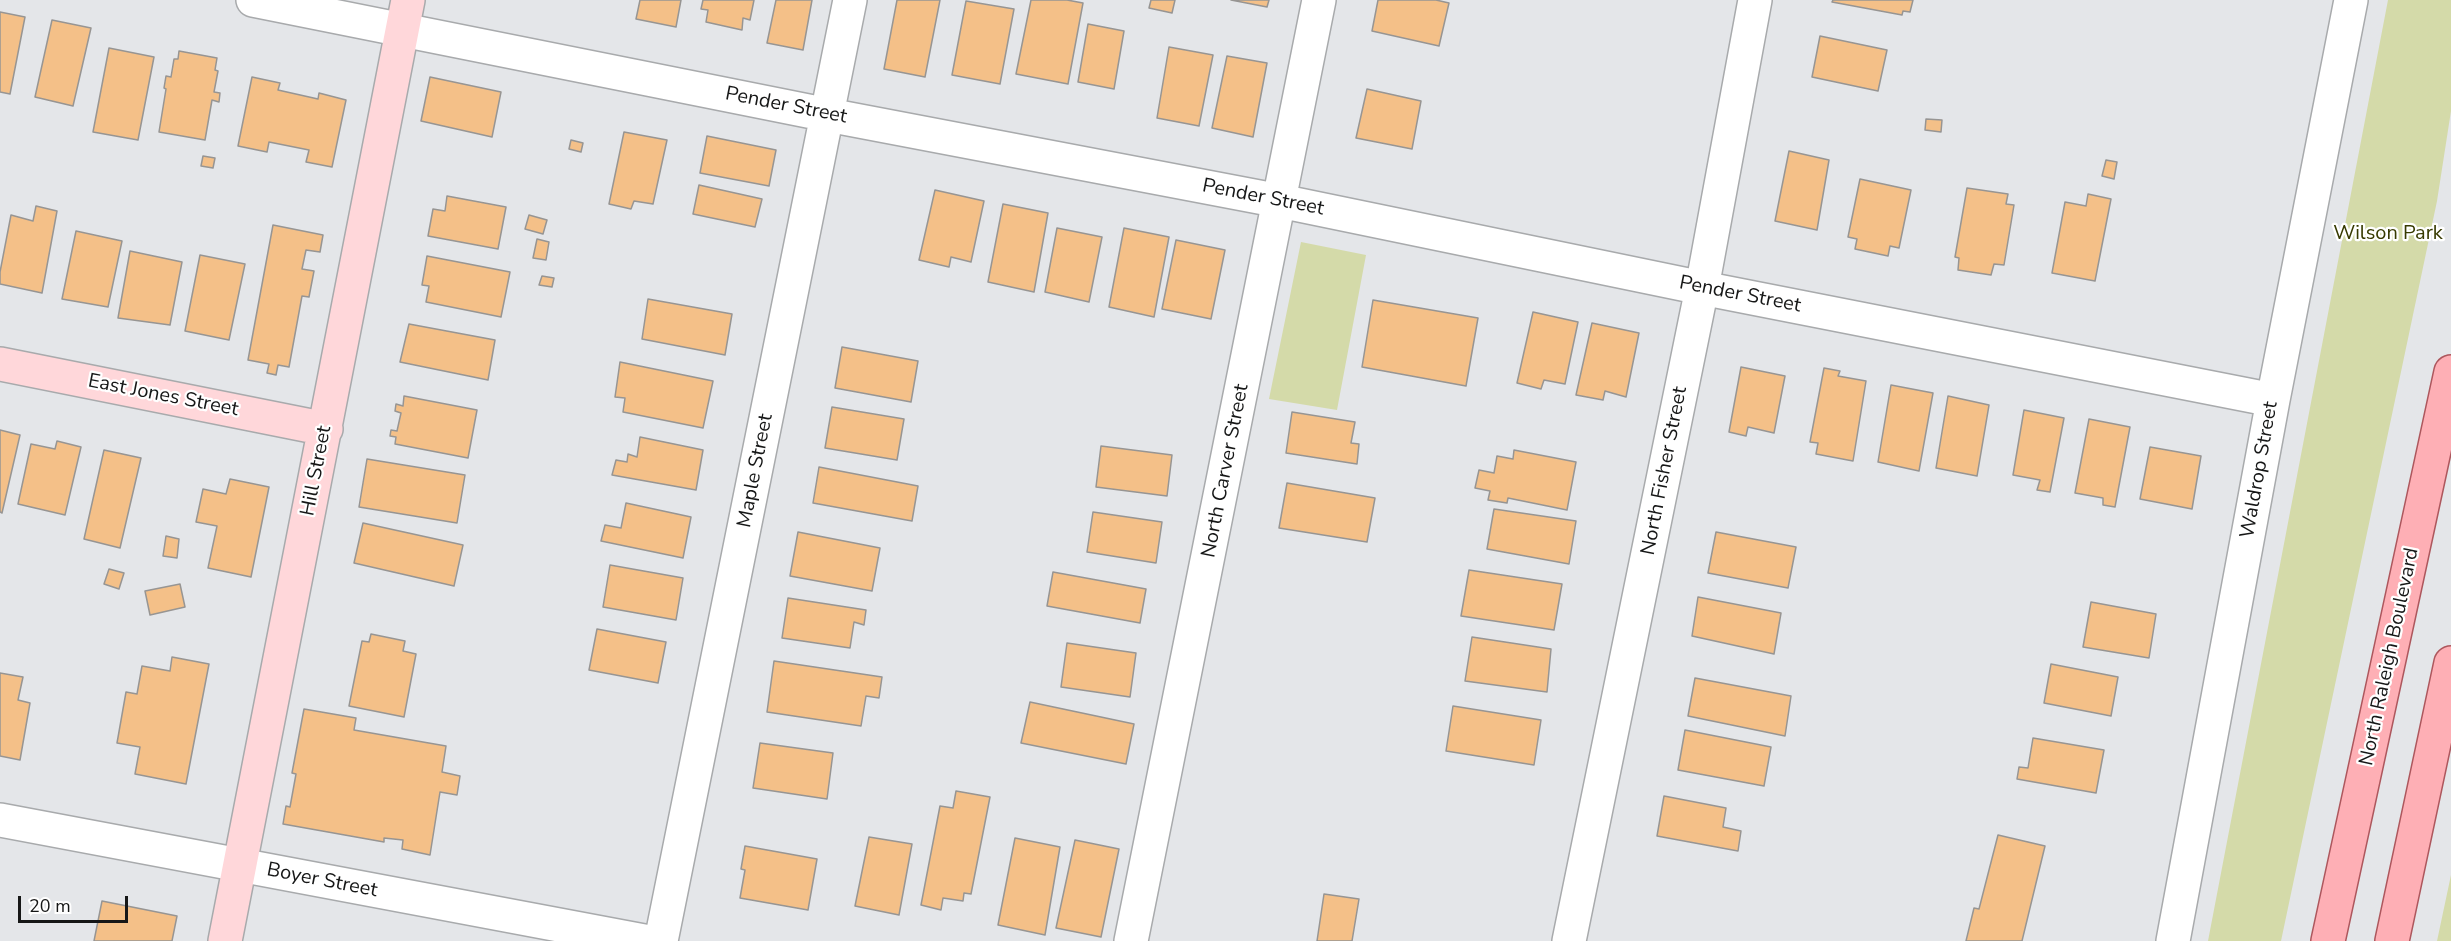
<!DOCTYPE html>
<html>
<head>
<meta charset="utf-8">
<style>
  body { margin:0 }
  #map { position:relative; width:2451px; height:941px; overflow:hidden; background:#e4e6e9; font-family:"Nunito Sans",sans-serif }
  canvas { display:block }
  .scale { position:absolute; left:18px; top:896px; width:110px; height:27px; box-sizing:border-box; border:3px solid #161717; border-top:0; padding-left:8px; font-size:18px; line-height:21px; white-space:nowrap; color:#161717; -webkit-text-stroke:4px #fff; paint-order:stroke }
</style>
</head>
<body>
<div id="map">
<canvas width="2451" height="941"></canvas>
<div class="scale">20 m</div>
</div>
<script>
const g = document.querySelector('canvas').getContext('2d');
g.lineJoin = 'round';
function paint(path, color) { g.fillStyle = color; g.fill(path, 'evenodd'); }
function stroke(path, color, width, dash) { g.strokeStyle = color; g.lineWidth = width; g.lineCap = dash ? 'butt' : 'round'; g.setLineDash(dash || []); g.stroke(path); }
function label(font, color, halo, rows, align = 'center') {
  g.font = font + ' "Nunito Sans",sans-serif'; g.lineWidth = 4.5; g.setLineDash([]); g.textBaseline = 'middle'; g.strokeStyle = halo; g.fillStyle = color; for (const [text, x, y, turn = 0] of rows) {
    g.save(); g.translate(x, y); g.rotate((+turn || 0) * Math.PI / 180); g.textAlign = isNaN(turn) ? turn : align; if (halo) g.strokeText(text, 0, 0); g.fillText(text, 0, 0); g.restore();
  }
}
const green = new Path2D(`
  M 2388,0 L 2451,0 L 2451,111 L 2437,201 L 2281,941 L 2208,941 Z
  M 1301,242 L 1366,255 L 1337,410 L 1269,399 Z
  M 2451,875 L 2451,941 L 2437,941 Z`);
const building = new Path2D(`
  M 640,0 L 681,0 L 676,27 L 636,19 Z
  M 703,0 L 754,0 L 750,20 L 743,18 L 742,30 L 706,22 L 708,10 L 701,9 Z
  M 776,0 L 812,0 L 803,50 L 767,43 Z
  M 897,0 L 940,0 L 925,77 L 884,69 Z
  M 1031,0 L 1067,0 L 1083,3 L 1068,84 L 1016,74 Z
  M 1151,0 L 1175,0 L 1172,13 L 1149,8 Z
  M 1231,0 L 1269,0 L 1267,7 Z
  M 1378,0 L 1436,0 L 1449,3 L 1439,46 L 1372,31 Z
  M 1833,0 L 1913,0 L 1910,12 L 1903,11 L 1902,15 L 1832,2 Z
  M 966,1 L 1014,9 L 1000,84 L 952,75 Z
  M 0,12 L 25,17 L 10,94 L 0,92 Z
  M 52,20 L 91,28 L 73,106 L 35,97 Z
  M 1088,24 L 1124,31 L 1114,89 L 1078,82 Z
  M 1820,36 L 1887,50 L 1878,91 L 1812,77 Z
  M 1169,47 L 1213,55 L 1199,126 L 1157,118 Z
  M 109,48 L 154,57 L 138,140 L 93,132 Z
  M 179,51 L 217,58 L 215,70 L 218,71 L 214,92 L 220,93 L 219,102 L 212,100 L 205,140 L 159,132 L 166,89 L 164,88 L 166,76 L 171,77 L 174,59 L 178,59 Z
  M 1227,56 L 1267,63 L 1253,137 L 1212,128 Z
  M 252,77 L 280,83 L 278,90 L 318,99 L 319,93 L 346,100 L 332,167 L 306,162 L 309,150 L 269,142 L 267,152 L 238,146 Z
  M 430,77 L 501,92 L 492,137 L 421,121 Z
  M 1367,89 L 1421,101 L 1412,149 L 1356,138 Z
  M 1926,119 L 1942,120 L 1941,132 L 1925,130 Z
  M 624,132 L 667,140 L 653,204 L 634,201 L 631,209 L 609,204 Z
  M 707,136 L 776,150 L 769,186 L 700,173 Z
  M 571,140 L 583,143 L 581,152 L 569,149 Z
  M 1789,151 L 1829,160 L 1817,230 L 1775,221 Z
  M 203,156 L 215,158 L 213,168 L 201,166 Z
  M 2106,160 L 2117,162 L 2114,179 L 2102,176 Z
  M 1860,179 L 1911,190 L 1899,248 L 1890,246 L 1888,256 L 1855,249 L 1857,239 L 1848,237 Z
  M 699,185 L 762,199 L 755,227 L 693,214 Z
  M 1967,188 L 2008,194 L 2006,204 L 2014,205 L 2004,265 L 1994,264 L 1991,275 L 1958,270 L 1959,258 L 1955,257 Z
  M 935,190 L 984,201 L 971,262 L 951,257 L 949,267 L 919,260 Z
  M 2088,194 L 2111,199 L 2095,281 L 2052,273 L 2065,202 L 2086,206 Z
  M 447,196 L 506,207 L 498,249 L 428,236 L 433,209 L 445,211 Z
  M 1003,204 L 1048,213 L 1034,292 L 988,282 Z
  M 36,206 L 57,211 L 42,293 L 0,284 L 0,272 L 11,215 L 33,221 Z
  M 529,215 L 547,220 L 543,234 L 525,229 Z
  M 273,225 L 323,235 L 320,252 L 306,250 L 302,269 L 314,271 L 309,297 L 302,296 L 289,367 L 278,365 L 276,375 L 267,373 L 269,364 L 248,360 Z
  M 1057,228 L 1102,237 L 1089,302 L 1045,292 Z
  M 1124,228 L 1169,237 L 1154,317 L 1109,307 Z
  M 76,231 L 122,241 L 108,307 L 62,299 Z
  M 537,239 L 549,242 L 546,260 L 533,258 Z
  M 1176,240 L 1225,250 L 1211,319 L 1162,309 Z
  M 130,251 L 182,262 L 170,325 L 118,318 Z
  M 200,255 L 245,264 L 229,340 L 185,331 Z
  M 427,256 L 510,272 L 501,317 L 426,302 L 429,286 L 422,285 Z
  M 542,276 L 554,278 L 552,287 L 539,285 Z
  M 648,299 L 732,314 L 725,355 L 642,339 Z
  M 1373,300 L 1478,318 L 1466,386 L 1362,367 Z
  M 1533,312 L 1578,322 L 1565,384 L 1544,380 L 1541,389 L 1517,383 Z
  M 1592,323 L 1639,333 L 1626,397 L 1605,391 L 1603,400 L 1576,395 Z
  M 409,324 L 495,340 L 488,380 L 400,362 Z
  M 842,347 L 918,361 L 911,402 L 835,388 Z
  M 620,362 L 713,381 L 703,428 L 623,412 L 625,398 L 615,397 Z
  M 1741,367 L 1785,376 L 1774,433 L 1748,427 L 1746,436 L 1729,432 Z
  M 1824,368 L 1840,371 L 1838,376 L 1866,381 L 1853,461 L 1816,454 L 1818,443 L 1810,442 Z
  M 1891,385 L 1933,393 L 1919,471 L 1878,462 Z
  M 404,396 L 477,410 L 468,458 L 395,444 L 396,437 L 390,436 L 391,430 L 397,431 L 401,413 L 395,411 L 396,404 L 403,406 Z
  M 1948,396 L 1989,405 L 1977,476 L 1936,468 Z
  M 832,407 L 904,419 L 897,460 L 825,448 Z
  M 2024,410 L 2064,418 L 2050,492 L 2037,490 L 2040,480 L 2013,475 Z
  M 1292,412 L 1355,422 L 1351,443 L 1359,444 L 1357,464 L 1286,453 Z
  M 2089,419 L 2130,427 L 2115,507 L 2103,505 L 2103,498 L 2075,493 Z
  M 0,430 L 20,435 L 2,513 L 0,512 Z
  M 640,437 L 703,450 L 696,490 L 612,475 L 616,460 L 627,462 L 628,454 L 637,457 Z
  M 57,441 L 81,447 L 65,515 L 18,504 L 31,444 L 55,449 Z
  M 1101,446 L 1172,455 L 1167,496 L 1096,487 Z
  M 2150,447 L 2201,456 L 2192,509 L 2140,499 Z
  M 104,450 L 141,458 L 120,548 L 84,539 Z
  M 1514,450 L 1576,462 L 1567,510 L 1508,498 L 1507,503 L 1488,500 L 1490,491 L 1475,488 L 1479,470 L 1494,473 L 1497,456 L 1513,459 Z
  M 367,459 L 465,475 L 457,523 L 359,507 Z
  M 819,467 L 918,486 L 912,521 L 813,503 Z
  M 230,479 L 269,487 L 251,577 L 208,568 L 217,526 L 196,522 L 203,489 L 226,494 Z
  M 1287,483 L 1375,498 L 1367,542 L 1279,528 Z
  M 626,503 L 691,517 L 683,558 L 601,541 L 605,525 L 621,528 Z
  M 1494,509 L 1576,521 L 1569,564 L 1487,549 Z
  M 1093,512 L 1162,522 L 1156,563 L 1087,552 Z
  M 363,523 L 463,545 L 454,586 L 354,563 Z
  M 798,532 L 880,548 L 872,591 L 790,576 Z
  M 1716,532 L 1796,547 L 1788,588 L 1708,573 Z
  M 166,536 L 179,539 L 177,558 L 163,556 Z
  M 610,565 L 683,578 L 676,620 L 603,607 Z
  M 109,569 L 124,573 L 119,589 L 104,584 Z
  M 1469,570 L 1562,584 L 1554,630 L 1461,616 Z
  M 1053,572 L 1146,589 L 1140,623 L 1047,606 Z
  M 180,584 L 185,607 L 150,615 L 145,591 Z
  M 1698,597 L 1781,613 L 1774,654 L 1692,636 Z
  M 788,598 L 866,610 L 864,625 L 854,622 L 850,648 L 782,638 Z
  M 2091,602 L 2156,614 L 2149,658 L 2083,647 Z
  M 597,629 L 666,642 L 658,683 L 589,670 Z
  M 371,634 L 405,641 L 403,651 L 416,654 L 404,717 L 349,706 L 362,641 L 369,642 Z
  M 1472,637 L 1551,649 L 1547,692 L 1465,681 Z
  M 1067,643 L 1136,653 L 1130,697 L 1061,687 Z
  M 172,657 L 209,664 L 186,784 L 135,774 L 140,747 L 117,743 L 126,692 L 137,694 L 142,666 L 170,671 Z
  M 774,661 L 882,677 L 879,698 L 866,696 L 861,726 L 767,712 Z
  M 2051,664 L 2118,677 L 2111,716 L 2044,703 Z
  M 0,673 L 23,677 L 18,700 L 30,703 L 20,760 L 0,756 Z
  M 1695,678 L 1791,696 L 1785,736 L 1688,716 Z
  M 1030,702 L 1134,724 L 1126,764 L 1021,743 Z
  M 1453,706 L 1541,720 L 1534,765 L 1446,751 Z
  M 304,709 L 356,718 L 354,730 L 446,746 L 442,772 L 460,776 L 457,795 L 440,792 L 430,855 L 402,849 L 403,840 L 384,838 L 384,842 L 283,824 L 286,806 L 290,807 L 296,774 L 292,773 Z
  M 1685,730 L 1771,747 L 1764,786 L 1678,770 Z
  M 2033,738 L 2104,750 L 2096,793 L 2017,779 L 2019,767 L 2028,768 Z
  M 760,743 L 833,753 L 827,799 L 753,788 Z
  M 956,791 L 990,797 L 971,894 L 964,893 L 963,901 L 943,898 L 941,910 L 921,905 L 940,806 L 953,808 Z
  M 1664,796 L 1726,808 L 1723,827 L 1741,831 L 1738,851 L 1657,836 Z
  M 1998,835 L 2045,846 L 2022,941 L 1966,941 L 1974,908 L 1979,909 Z
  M 869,837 L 912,844 L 899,915 L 855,906 Z
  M 1015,838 L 1060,847 L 1045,935 L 998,925 Z
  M 1075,840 L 1119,849 L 1101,937 L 1056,928 Z
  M 745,846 L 817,859 L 808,910 L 740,898 L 745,870 L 741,869 Z
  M 1324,894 L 1359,899 L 1352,941 L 1317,941 Z
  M 102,901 L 177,916 L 172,941 L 94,941 Z`);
const street = new Path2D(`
  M 253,0 L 828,115 L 1280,201 L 1702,288 L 2273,400
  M 0,820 L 644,941
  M 661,941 L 850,0
  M 1131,941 L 1319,0
  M 1569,941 L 1702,288 L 1755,0
  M 2173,941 L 2273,400 L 2351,0`);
const secondary = new Path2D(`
  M 0,364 L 326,429
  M 225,941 L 408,0`);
const primary = new Path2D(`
  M 2328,941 L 2451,372
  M 2392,941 L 2451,663`);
const streetNames = [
  ["Pender Street",786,106,11],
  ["Pender Street",1263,198,11],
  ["Pender Street",1740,295,11],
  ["East Jones Street",163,396,11],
  ["Waldrop Street",2260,470,-80],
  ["Hill Street",317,471,-79],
  ["Maple Street",756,471,-79],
  ["North Carver Street",1226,471,-79],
  ["North Fisher Street",1665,471,-79],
  ["North Raleigh Boulevard",2390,657,-78],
  ["Boyer Street",322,881,11]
];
const parkNames = [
  ["Wilson Park",2388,234]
];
paint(green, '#d4daa9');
paint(building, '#f4c088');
stroke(building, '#979593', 1.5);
stroke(street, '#a8aaac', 36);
stroke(secondary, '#a8aaac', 36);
stroke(primary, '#ad575d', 36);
stroke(street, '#fff', 33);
stroke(secondary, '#ffd7da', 33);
stroke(primary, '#feafb5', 33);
label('20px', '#161717', '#fff', streetNames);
label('20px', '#373a00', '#fff', parkNames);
</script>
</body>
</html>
